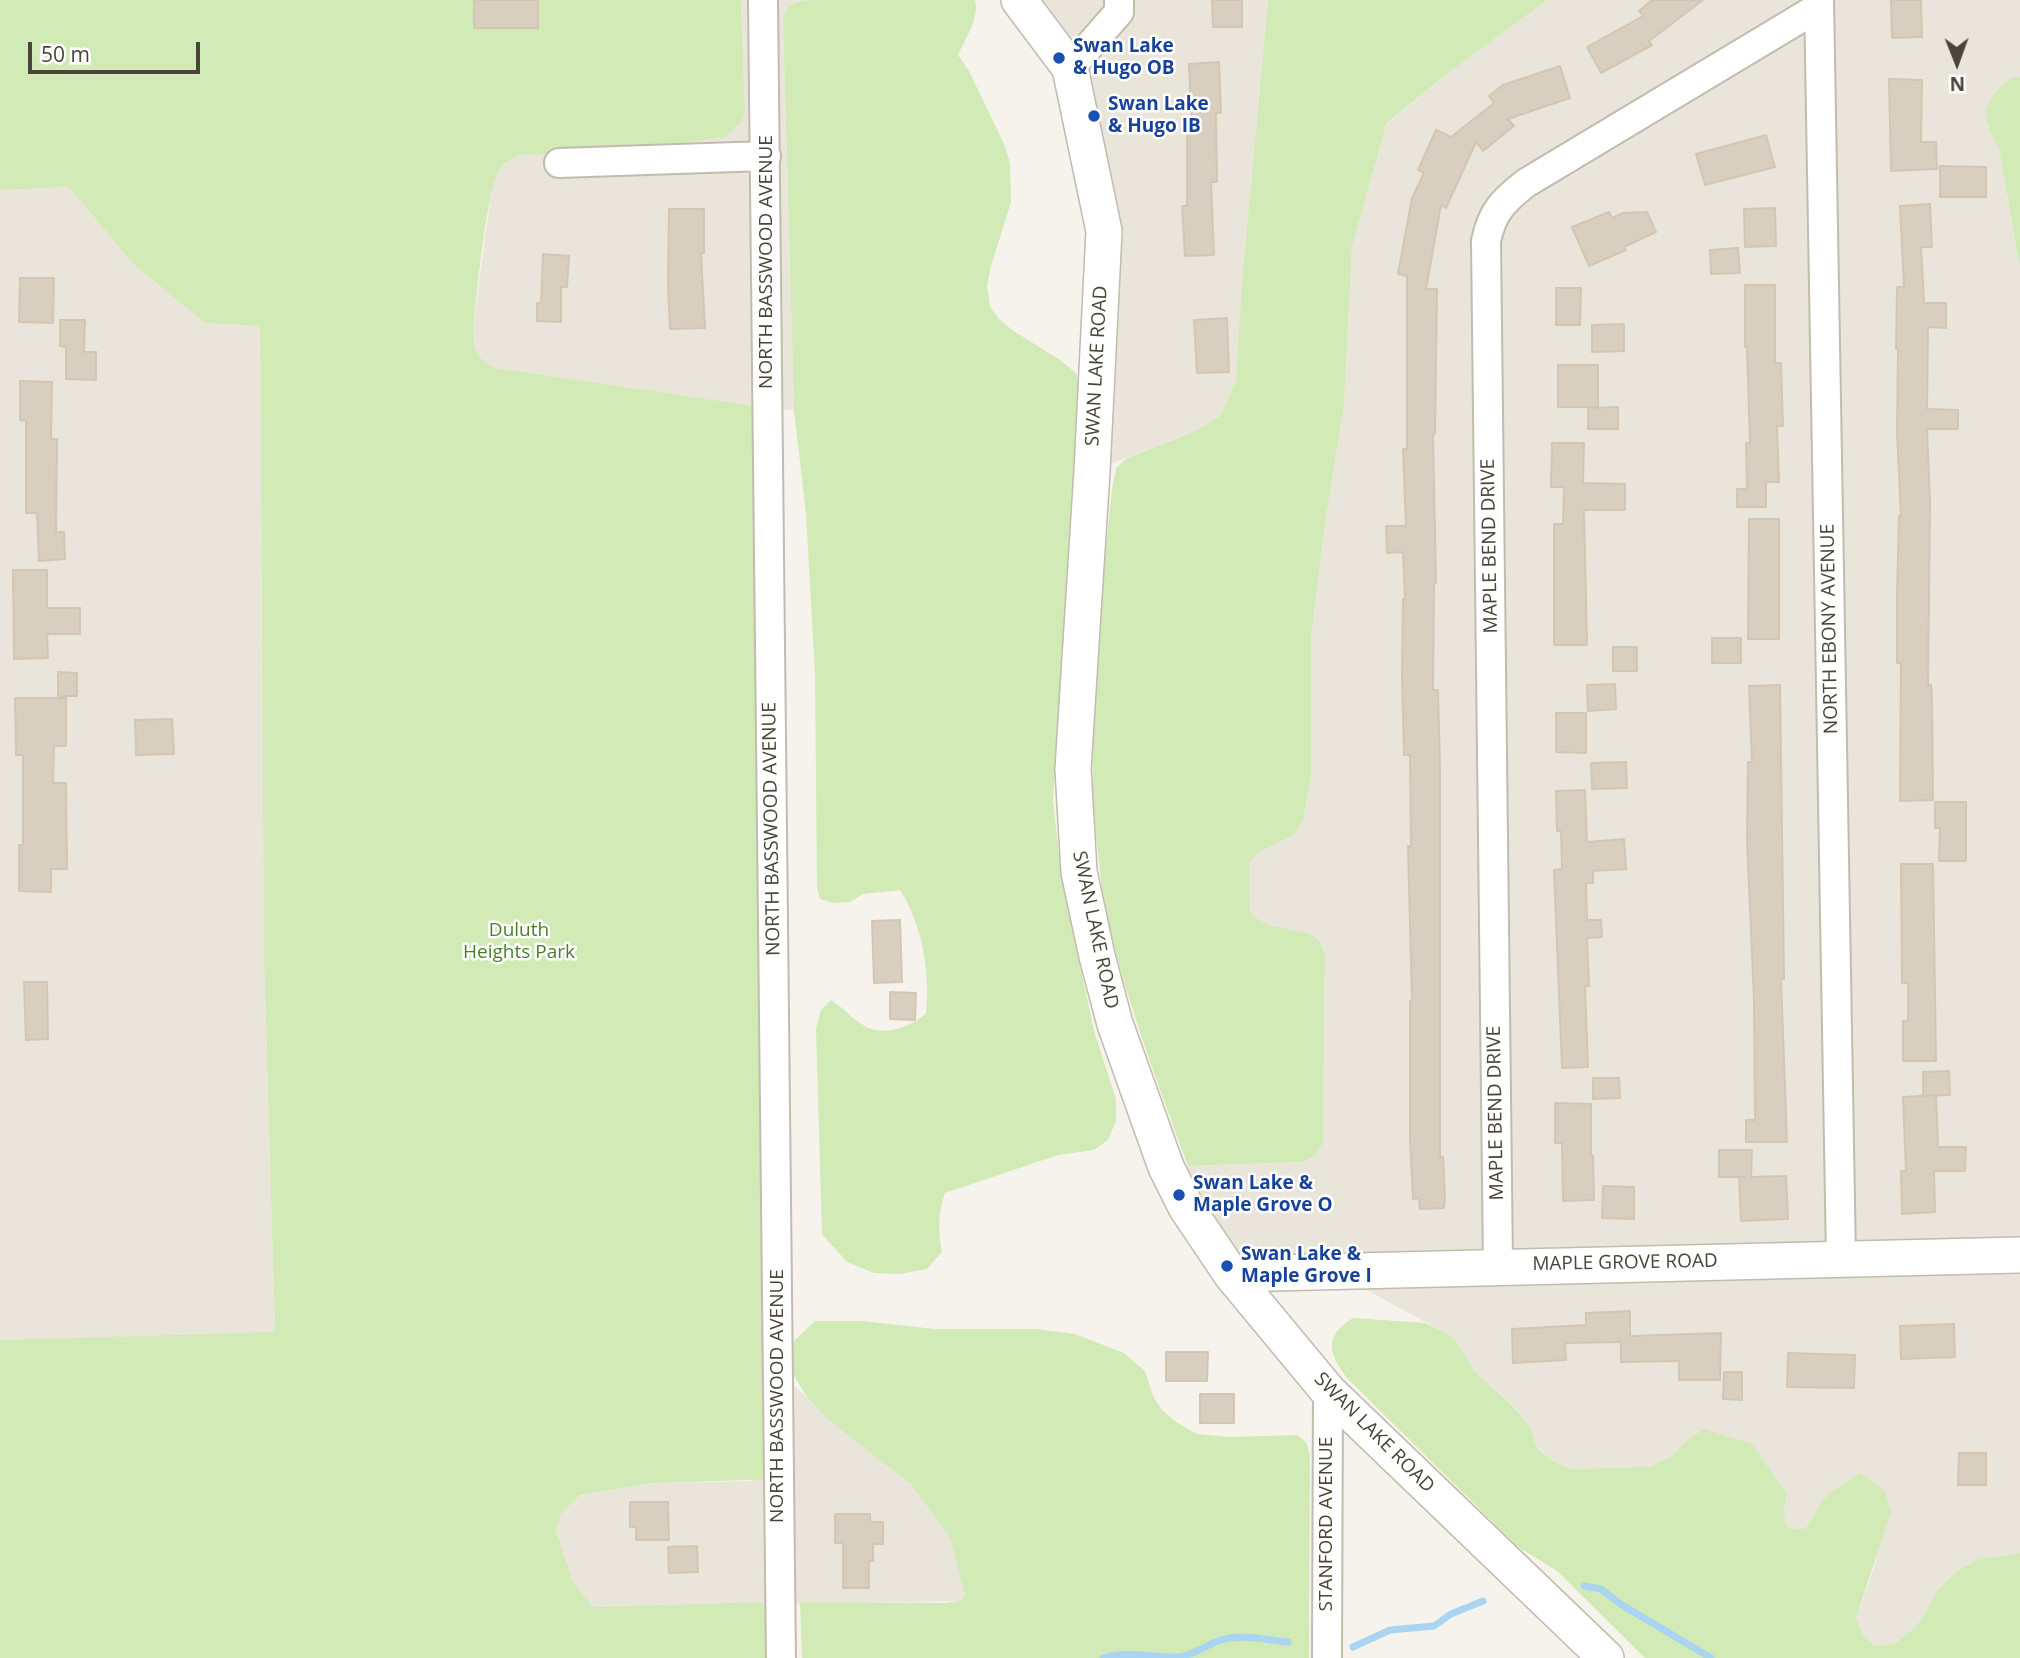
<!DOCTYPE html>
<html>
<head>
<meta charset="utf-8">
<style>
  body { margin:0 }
  #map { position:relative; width:2020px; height:1658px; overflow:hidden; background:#f6f3ec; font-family:"Open Sans",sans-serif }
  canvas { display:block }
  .north { position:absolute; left:1922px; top:28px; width:70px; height:70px; -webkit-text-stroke:5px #fff; paint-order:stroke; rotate:179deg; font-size:19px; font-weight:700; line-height:28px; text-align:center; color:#4b4439 }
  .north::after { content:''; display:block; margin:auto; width:24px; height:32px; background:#4b4439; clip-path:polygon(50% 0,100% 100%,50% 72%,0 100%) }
  .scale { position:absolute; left:28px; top:42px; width:172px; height:32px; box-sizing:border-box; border:4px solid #4b4439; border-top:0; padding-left:9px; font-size:21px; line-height:24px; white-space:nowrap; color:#4b4439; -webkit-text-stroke:5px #fff; paint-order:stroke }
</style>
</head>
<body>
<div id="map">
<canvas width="2020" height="1658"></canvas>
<div class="north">N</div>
<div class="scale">50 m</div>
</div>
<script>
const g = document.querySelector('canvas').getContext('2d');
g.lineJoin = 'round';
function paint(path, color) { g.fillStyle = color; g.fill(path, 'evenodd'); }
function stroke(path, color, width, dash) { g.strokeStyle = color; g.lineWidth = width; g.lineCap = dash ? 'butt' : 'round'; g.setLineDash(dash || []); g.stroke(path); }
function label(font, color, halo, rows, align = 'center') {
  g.font = font + ' "Open Sans",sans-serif'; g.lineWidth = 5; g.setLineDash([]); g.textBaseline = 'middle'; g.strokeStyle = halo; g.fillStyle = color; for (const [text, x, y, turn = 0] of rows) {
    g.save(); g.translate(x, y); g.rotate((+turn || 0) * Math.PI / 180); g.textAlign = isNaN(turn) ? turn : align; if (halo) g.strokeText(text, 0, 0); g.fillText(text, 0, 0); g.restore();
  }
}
const residential = new Path2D(`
  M 741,0 L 814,0 L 795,2 L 783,22 L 794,410 L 767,408 L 496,368 L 487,365 L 478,358 L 473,343 L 473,327 L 490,202 L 494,179 L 501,167 L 511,158 L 524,155 L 615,152 L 745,111 Z
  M 1019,0 L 1268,0 L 1243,270 L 1242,331 L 1236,379 L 1221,416 L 1191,433 L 1092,471 L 1104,231 L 1070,68 Z
  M 1547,0 L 2020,0 L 2020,77 L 2012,77 L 1987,124 L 1999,149 L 2020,268 L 2020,1553 L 1979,1559 L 1936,1592 L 1925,1615 L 1913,1629 L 1894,1644 L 1875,1646 L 1863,1636 L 1856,1618 L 1874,1568 L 1880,1541 L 1826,1496 L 1806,1529 L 1797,1530 L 1786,1526 L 1784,1509 L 1787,1494 L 1752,1444 L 1686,1441 L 1672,1456 L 1650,1468 L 1572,1469 L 1554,1462 L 1537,1447 L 1530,1427 L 1514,1406 L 1474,1371 L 1448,1334 L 1331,1271 L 1231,1274 L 1166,1167 L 1302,1162 L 1323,1142 L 1325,954 L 1323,946 L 1299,931 L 1269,927 L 1258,921 L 1250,912 L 1249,864 L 1256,854 L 1293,835 L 1303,821 L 1311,776 L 1311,637 L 1324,531 L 1344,405 L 1352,247 L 1387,124 L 1447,74 Z
  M 69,187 L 133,264 L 205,323 L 260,326 L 264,959 L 275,1333 L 0,1340 L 0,190 Z
  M 779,1373 L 874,1456 L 910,1483 L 950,1537 L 966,1594 L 961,1601 L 592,1607 L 572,1581 L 560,1548 L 556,1531 L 561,1514 L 580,1495 L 654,1483 L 751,1481 Z`);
const green = new Path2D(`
  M 0,0 L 741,0 L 745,111 L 742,121 L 726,137 L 615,152 L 524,155 C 514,157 507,160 501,167 C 486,186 477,297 473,327 C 473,348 476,360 496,368 L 768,408 L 778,1479 L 654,1483 L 580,1495 L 561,1514 L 556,1531 L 572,1580 L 592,1607 L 780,1602 L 781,1658 L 0,1658 L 0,1340 L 275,1332 L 264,959 L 260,326 L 205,323 L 133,264 L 69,187 L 0,190 Z
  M 814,0 L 975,0 C 980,16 965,40 958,55 L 969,71 L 1005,146 L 1010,163 L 1011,202 L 991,266 L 987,286 L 990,306 L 998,318 L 1012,330 L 1060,360 L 1076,373 L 1081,391 L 1072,489 L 1053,800 L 1061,876 L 1094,1031 L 1116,1099 L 1116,1121 L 1108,1140 L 1094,1150 L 1058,1155 L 945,1193 C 938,1212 938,1232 942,1252 L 927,1269 L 900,1274 L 874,1273 L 847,1262 L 822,1234 L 816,1029 L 821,1010 L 831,1000 C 844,1008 852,1019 863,1025 C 883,1038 909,1027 926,1014 C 930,972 923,926 900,890 L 863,894 L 850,902 L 833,903 L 820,899 L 817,888 L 815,675 L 806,514 L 794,410 L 783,22 C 787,1 795,2 814,0 Z
  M 1268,0 L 1547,0 L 1447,74 L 1387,123 L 1352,247 L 1344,405 L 1324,531 L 1311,637 L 1311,776 L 1303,821 L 1293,835 L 1256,854 L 1249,864 L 1250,912 C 1274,940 1317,918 1325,954 L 1323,1142 L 1316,1155 L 1302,1162 L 1188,1166 C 1158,1084 1126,1000 1106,914 C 1102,897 1101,878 1099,861 C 1083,737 1099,614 1112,490 L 1116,468 L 1127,458 L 1191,433 L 1221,416 L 1236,379 L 1243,270 Z
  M 2012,77 L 2020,77 L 2020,268 L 1999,149 L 1987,124 L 1986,108 L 1997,91 Z
  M 1353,1318 L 1425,1323 L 1448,1334 L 1455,1340 L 1474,1371 L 1513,1406 L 1530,1427 L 1537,1448 L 1554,1462 L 1572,1469 L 1650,1467 L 1672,1456 L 1686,1441 L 1704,1429 L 1752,1444 L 1787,1494 L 1784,1509 L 1786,1526 L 1797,1530 L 1806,1528 L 1826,1496 L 1860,1473 L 1885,1491 L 1891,1512 L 1856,1618 L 1863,1636 L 1875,1646 L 1894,1644 L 1913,1629 L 1925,1615 L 1936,1592 L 1960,1569 L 1979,1559 L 2020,1553 L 2020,1658 L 1645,1658 L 1557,1571 L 1517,1546 L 1347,1378 C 1328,1353 1324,1336 1353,1318 Z
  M 815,1321 L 862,1321 L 935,1329 L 1036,1329 L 1075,1334 L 1124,1353 L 1145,1371 L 1153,1396 L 1162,1410 L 1176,1422 L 1197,1434 L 1228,1437 L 1297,1435 L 1306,1442 L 1310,1456 L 1309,1658 L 802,1658 L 800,1602 L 945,1603 L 961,1601 L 965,1594 L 950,1537 L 910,1483 L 874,1456 L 826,1417 L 807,1397 L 791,1371 L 790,1345 Z`);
const stream = new Path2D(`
  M 1584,1586 L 1601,1589 L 1622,1605 L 1711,1658
  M 1353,1647 L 1390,1630 L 1434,1626 L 1451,1614 L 1483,1601
  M 1103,1658 C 1127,1650 1153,1658 1178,1657 C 1192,1656 1205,1646 1218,1641 C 1240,1633 1266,1640 1288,1642`);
const building = new Path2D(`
  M 474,0 L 538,0 L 538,28 L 474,28 Z
  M 1212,0 L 1242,0 L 1242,27 L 1213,27 Z
  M 1652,0 L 1703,0 L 1649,41 L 1652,45 L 1601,73 L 1587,47 L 1643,16 L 1639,11 Z
  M 1891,0 L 1921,0 L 1922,37 L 1892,38 Z
  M 1219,62 L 1221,113 L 1216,113 L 1217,182 L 1211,182 L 1214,255 L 1185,256 L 1182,206 L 1187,206 L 1187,130 L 1192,130 L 1189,64 Z
  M 1560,66 L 1570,98 L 1508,119 L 1514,126 L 1483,151 L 1476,142 L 1446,208 L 1441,205 L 1426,289 L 1437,289 L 1435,434 L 1433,434 L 1436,583 L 1434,583 L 1433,690 L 1438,690 L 1440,769 L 1440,1157 L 1443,1157 L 1445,1198 L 1444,1208 L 1420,1209 L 1419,1198 L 1413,1199 L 1410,1138 L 1410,1001 L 1412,1001 L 1408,846 L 1411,846 L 1410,755 L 1404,755 L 1402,677 L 1403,599 L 1405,599 L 1403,552 L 1387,553 L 1386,526 L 1406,526 L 1403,449 L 1407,449 L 1407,276 L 1398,274 L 1412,198 L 1424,173 L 1418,170 L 1436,130 L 1451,137 L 1494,103 L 1489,96 L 1503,85 Z
  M 1889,79 L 1922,80 L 1921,142 L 1936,142 L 1937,169 L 1891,171 Z
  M 1766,135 L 1775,167 L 1705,185 L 1696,154 Z
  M 1940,166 L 1986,167 L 1986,197 L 1940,197 Z
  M 1930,204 L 1932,247 L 1921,247 L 1924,303 L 1946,303 L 1946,328 L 1928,327 L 1927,409 L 1958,410 L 1958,429 L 1927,429 L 1930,502 L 1928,685 L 1931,685 L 1932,698 L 1933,800 L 1900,801 L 1901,663 L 1897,663 L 1897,595 L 1899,516 L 1901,516 L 1897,433 L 1898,349 L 1896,349 L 1897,287 L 1904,287 L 1900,206 Z
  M 1775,208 L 1776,246 L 1745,247 L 1744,209 Z
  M 669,209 L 704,209 L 704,253 L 701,253 L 705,328 L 670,329 L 668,285 Z
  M 1609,212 L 1612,218 L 1623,213 L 1647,212 L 1656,232 L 1624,247 L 1626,250 L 1589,266 L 1572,227 Z
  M 1738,248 L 1740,273 L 1711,274 L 1710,250 Z
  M 543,254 L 569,256 L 567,287 L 561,287 L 561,322 L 537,321 L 537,303 L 541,303 Z
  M 20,278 L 54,278 L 53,323 L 19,322 Z
  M 1745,285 L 1775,285 L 1775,363 L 1781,363 L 1783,426 L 1777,426 L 1779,482 L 1766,482 L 1766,507 L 1737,507 L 1737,489 L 1747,489 L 1746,443 L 1750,443 L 1747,347 L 1745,347 Z
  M 1556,288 L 1581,288 L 1580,325 L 1556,325 Z
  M 1227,318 L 1229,372 L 1197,373 L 1194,320 Z
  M 60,320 L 85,320 L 84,352 L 96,352 L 96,380 L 66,379 L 66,347 L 60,346 Z
  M 1624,324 L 1624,351 L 1592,352 L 1592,325 Z
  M 1558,365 L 1598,365 L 1598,407 L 1558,407 Z
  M 20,381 L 52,382 L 51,439 L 57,439 L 56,532 L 64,532 L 65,559 L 39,561 L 37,513 L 26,513 L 26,421 L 20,420 Z
  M 1618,407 L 1618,429 L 1588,429 L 1588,408 Z
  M 1552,443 L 1584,443 L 1583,483 L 1625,484 L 1625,510 L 1584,510 L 1587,645 L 1554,645 L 1554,524 L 1563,524 L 1564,487 L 1551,487 Z
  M 1749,519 L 1779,519 L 1779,639 L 1748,639 Z
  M 13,570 L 47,570 L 47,608 L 80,608 L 80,634 L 47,634 L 48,658 L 14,659 Z
  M 1712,638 L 1741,638 L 1741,663 L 1712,663 Z
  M 1613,647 L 1637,647 L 1637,671 L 1613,671 Z
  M 58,672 L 77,673 L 77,696 L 58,696 Z
  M 1615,684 L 1616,709 L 1588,711 L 1587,685 Z
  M 1780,685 L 1784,979 L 1781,979 L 1787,1142 L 1746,1142 L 1746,1120 L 1755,1120 L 1754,999 L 1747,841 L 1748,762 L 1752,762 L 1749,686 Z
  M 15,698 L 66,698 L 66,746 L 54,746 L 53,783 L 66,783 L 67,869 L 51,869 L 51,892 L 19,891 L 19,845 L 23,845 L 23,755 L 16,755 Z
  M 1556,713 L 1586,713 L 1586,753 L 1556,752 Z
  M 172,719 L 174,754 L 136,755 L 135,720 Z
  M 1626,762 L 1627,788 L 1592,789 L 1591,763 Z
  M 1585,790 L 1587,842 L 1624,839 L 1626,869 L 1593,871 L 1593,883 L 1586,883 L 1587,920 L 1601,920 L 1602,937 L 1587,938 L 1589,986 L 1585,986 L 1588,1067 L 1562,1068 L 1554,870 L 1562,869 L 1561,831 L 1557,831 L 1556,791 Z
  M 1935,802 L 1966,802 L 1966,861 L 1939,861 L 1940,828 L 1935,828 Z
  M 1901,864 L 1933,864 L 1936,1061 L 1903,1061 L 1903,1021 L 1908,1021 L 1908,983 L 1902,983 Z
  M 900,920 L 902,982 L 874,983 L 872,921 Z
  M 24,982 L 47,982 L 48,1039 L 26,1040 Z
  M 890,992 L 916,993 L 915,1020 L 890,1019 Z
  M 1949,1071 L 1950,1095 L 1923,1096 L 1923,1072 Z
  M 1593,1078 L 1619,1078 L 1620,1098 L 1593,1099 Z
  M 1936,1095 L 1938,1147 L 1966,1147 L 1965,1171 L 1934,1171 L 1935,1212 L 1902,1214 L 1901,1171 L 1906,1171 L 1903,1097 Z
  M 1555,1103 L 1591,1104 L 1591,1156 L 1593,1156 L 1594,1200 L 1563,1201 L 1562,1143 L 1555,1143 Z
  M 1719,1150 L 1752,1150 L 1751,1177 L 1786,1176 L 1788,1219 L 1741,1221 L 1739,1178 L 1745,1177 L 1719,1177 Z
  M 1603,1186 L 1634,1187 L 1634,1219 L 1602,1218 Z
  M 1630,1311 L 1630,1336 L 1721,1333 L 1720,1380 L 1679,1380 L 1679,1361 L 1621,1362 L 1621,1342 L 1565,1343 L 1566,1360 L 1513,1363 L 1512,1329 L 1586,1325 L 1586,1313 Z
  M 1954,1324 L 1955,1357 L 1901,1359 L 1900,1326 Z
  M 1166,1352 L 1208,1352 L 1207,1381 L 1166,1381 Z
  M 1788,1353 L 1855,1355 L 1854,1388 L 1787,1387 Z
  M 1724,1372 L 1742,1372 L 1742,1400 L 1723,1399 Z
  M 1200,1394 L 1234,1394 L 1234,1423 L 1200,1423 Z
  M 1959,1453 L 1986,1453 L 1986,1485 L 1958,1485 Z
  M 630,1502 L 668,1502 L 669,1540 L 636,1540 L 636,1527 L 630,1527 Z
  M 835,1514 L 870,1514 L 870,1522 L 883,1522 L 883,1544 L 873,1544 L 873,1561 L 869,1561 L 869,1588 L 843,1588 L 843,1543 L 835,1543 Z
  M 697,1546 L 698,1572 L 669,1573 L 668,1547 Z`);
const minor = new Path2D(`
  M 763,0 L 781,1658
  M 1819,0 L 1841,1258
  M 1070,68 L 1119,12 L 1119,0
  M 559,163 L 766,156
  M 1498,1266 L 1486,241 C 1492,212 1503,201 1526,183 L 1819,7
  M 1327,1658 L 1328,1391`);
const tertiary = new Path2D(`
  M 1019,0 L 1070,68 L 1104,231 L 1092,471 L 1073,769 L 1079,872 L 1097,956 L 1115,1024 L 1166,1167 L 1186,1207 L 1231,1274 L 1328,1391 L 1606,1658
  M 1231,1274 L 2020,1255`);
const markers = [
  [1059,58,7,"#1a4fb4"],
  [1094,116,7,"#1a4fb4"],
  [1179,1195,7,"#1a4fb4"],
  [1227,1266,7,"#1a4fb4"]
];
const transitNames = [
  ["Swan Lake",1073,47],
  ["& Hugo OB",1073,69],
  ["Swan Lake",1108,105],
  ["& Hugo IB",1108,127],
  ["Swan Lake &",1193,1184],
  ["Maple Grove O",1193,1206],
  ["Swan Lake &",1241,1255],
  ["Maple Grove I",1241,1277]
];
const streetNames = [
  ["NORTH BASSWOOD AVENUE",767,262,-90],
  ["SWAN LAKE ROAD",1097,366,-87],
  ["MAPLE BEND DRIVE",1490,546,-91],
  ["NORTH EBONY AVENUE",1830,629,-91],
  ["NORTH BASSWOOD AVENUE",772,829,-91],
  ["SWAN LAKE ROAD",1095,930,78],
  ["MAPLE BEND DRIVE",1496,1113,-91],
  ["MAPLE GROVE ROAD",1625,1263,-1],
  ["NORTH BASSWOOD AVENUE",778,1396,-90],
  ["SWAN LAKE ROAD",1374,1433,45],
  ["STANFORD AVENUE",1327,1524,-90]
];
const parkNames = [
  ["Duluth",519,931],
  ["Heights Park",519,953]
];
paint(residential, '#eae5da');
paint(green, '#d2eab5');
stroke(stream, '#a9d4f2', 7);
paint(building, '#d8cfc1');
stroke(building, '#d3c7b4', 2);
stroke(minor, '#c2bbae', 32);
stroke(tertiary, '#c2bbae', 38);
stroke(minor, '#fff', 28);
stroke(tertiary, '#fff', 35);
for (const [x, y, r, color] of markers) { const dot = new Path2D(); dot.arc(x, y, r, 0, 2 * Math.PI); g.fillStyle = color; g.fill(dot); stroke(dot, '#fff', 2.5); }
label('bold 19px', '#164399', '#fff', transitNames, 'left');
label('19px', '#4b4439', '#fff', streetNames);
label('19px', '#4a7f2a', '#fff', parkNames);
</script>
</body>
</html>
